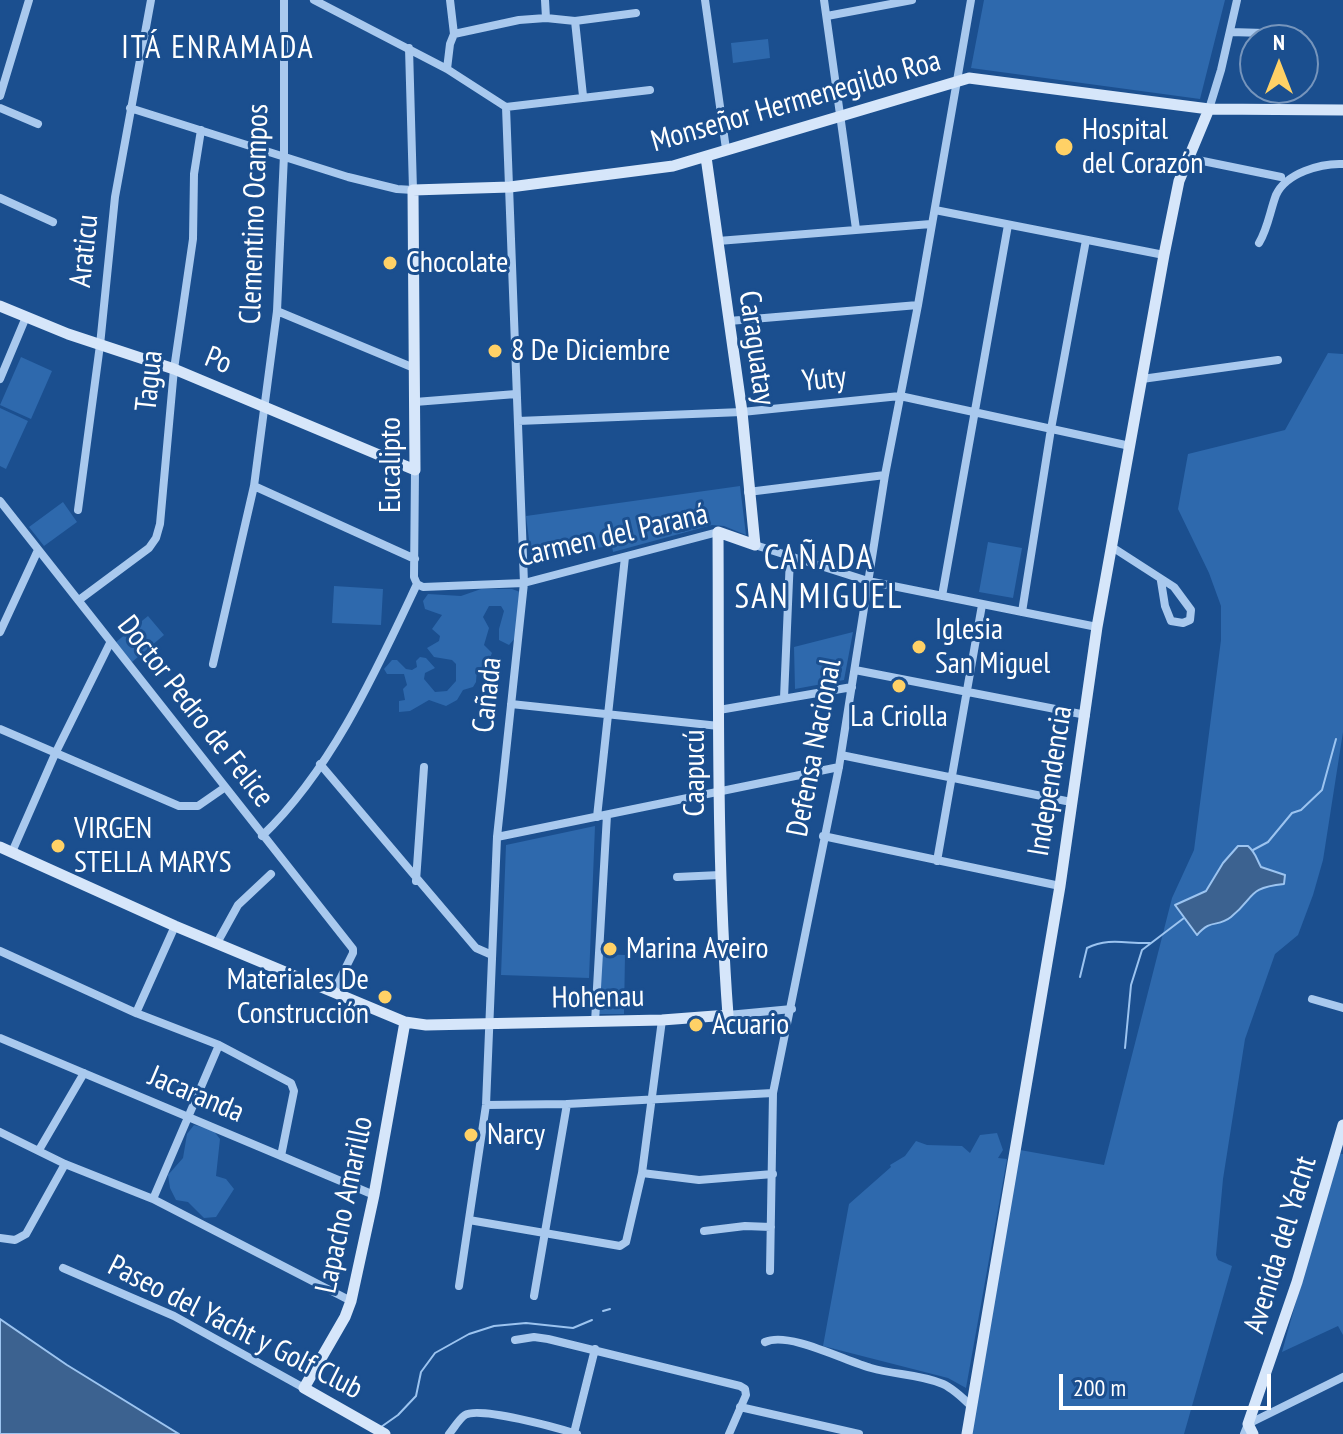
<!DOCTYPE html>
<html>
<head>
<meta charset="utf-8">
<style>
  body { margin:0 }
  #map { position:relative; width:1343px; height:1434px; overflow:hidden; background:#1b4f8f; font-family:"PT Sans Narrow",sans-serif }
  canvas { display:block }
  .north { position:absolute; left:1239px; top:24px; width:80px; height:80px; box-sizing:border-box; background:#1b4f8f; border:2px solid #7695bc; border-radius:50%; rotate:0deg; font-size:22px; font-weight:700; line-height:32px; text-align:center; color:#fff }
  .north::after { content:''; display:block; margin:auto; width:28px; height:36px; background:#ffd166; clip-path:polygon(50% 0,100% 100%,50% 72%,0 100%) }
  .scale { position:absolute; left:1059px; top:1374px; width:212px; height:36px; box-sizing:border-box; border:4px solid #fff; border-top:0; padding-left:10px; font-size:24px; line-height:28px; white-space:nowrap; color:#fff; -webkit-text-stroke:6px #1b4f8f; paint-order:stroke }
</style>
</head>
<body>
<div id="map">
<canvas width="1343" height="1434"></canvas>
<div class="north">N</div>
<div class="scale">200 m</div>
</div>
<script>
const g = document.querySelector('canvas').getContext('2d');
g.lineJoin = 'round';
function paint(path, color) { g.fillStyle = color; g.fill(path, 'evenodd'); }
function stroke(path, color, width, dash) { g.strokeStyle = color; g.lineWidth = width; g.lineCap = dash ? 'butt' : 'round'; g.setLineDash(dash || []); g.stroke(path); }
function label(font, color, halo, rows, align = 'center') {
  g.font = font + ' "PT Sans Narrow",sans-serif'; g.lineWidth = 6; g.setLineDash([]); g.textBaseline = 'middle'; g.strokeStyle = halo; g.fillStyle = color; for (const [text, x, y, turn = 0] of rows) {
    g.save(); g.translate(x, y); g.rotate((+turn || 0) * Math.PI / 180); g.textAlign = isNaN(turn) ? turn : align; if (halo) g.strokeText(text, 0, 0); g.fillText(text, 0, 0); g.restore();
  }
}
const green = new Path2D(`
  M 984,0 L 1225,0 L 1200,99 L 971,68 Z
  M 768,39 L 770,58 L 733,63 L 731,43 Z
  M 1328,353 L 1343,354 L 1343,732 L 1323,860 L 1313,895 L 1298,935 L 1275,954 L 1245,1039 L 1223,1179 L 1216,1255 L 1218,1260 L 1232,1266 L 1184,1434 L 970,1434 L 1020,1150 L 1104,1165 L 1172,898 L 1194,850 L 1221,640 L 1221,606 L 1209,573 L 1178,509 L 1188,454 L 1285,430 Z
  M 21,357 L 52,371 L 31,419 L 0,405 Z
  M 0,408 L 28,421 L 6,469 L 0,466 Z
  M 740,486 L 746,535 L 724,526 L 712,525 L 613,552 L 612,546 L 531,556 L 526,516 Z
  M 63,502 L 77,522 L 44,546 L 29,527 Z
  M 988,542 L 1022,548 L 1013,598 L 979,592 Z
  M 334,586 L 383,589 L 381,625 L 332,623 Z
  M 481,589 L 512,589 L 520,592 L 517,636 L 509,645 L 499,640 L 499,629 L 504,611 L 501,606 L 489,606 L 483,617 L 489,628 L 484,645 L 492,653 L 487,664 L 477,669 L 476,682 L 473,687 L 463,690 L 457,700 L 446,706 L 429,700 L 410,711 L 399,712 L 399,701 L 405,700 L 403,689 L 407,685 L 404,674 L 387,674 L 384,669 L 392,660 L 397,660 L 406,669 L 412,670 L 417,667 L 416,661 L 420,657 L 426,658 L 435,668 L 425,673 L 424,679 L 435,692 L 447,691 L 456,681 L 456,664 L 452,660 L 434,657 L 427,648 L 439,641 L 440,636 L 432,629 L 442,615 L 425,609 L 423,601 L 428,594 L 461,596 Z
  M 148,616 L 164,635 L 132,662 L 116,642 Z
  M 853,632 L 844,680 L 795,689 L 794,647 Z
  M 595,826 L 589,978 L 501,975 L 506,845 Z
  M 599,954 L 625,955 L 624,1014 L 597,1014 Z
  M 194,1125 L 213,1130 L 220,1139 L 216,1176 L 226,1179 L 234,1189 L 216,1217 L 204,1218 L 188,1202 L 176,1200 L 170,1188 L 168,1175 L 183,1158 L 187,1134 Z
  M 997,1133 L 1003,1150 L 998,1158 L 1007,1159 L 966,1388 L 948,1378 L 823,1346 L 849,1204 L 891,1167 L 890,1165 L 905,1156 L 916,1141 L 927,1145 L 962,1146 L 970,1153 L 980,1135 Z
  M 1337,1154 L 1343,1154 L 1343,1335 L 1338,1326 L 1282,1352 Z`);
const water = new Path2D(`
  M 1238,846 L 1248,846 C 1256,853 1256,858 1261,867 L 1285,875 L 1284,884 C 1246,888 1256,897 1231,917 C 1217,928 1212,918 1197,935 L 1175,905 L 1206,891 L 1223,863 Z
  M 0,1319 L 67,1365 L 179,1434 L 0,1434 Z`);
const stream = new Path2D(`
  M 1253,850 L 1268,842 L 1292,813 L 1301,810 L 1322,790 L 1336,739
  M 1080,977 L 1087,948 C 1109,937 1127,944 1150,943
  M 1125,1048 L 1131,985 L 1142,950 L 1184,918
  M 603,1311 L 610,1309
  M 381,1427 L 398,1415 L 416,1396 L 421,1372 L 435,1353 L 469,1334 L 494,1326 L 526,1323 L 573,1328 L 592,1320`);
const street = new Path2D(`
  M 314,0 L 447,69 L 506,107 L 650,90
  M 545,0 L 546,18
  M 705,0 L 726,149
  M 824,0 L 856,229
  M 827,16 L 912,0
  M 575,21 L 583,96
  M 1230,32 L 1299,34
  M 454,34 L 519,20 L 546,18 L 575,21 L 636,13
  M 447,69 L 450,44 L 454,34 L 450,0
  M 0,96 L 29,0
  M 0,108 L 38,124
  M 130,108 L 348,177 L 397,189 L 413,190 L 409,48
  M 1209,109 L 1221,70 L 1237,0
  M 1188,158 L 1281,177
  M 0,198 L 53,222
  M 935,210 L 1164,255
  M 718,241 L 931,224
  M 1259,243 C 1268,228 1270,211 1276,195 C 1286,173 1321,163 1343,164
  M 277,311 L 414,368
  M 729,321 L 918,305
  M 0,379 L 26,317
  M 1142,379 L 1278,360
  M 415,402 L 516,394
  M 518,421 L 742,412 L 900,396 L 1130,446
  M 254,486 L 415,559
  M 748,492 L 885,475
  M 0,501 L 353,949 L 353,953 L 333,993
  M 78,510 L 100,345 L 115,197 L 151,0
  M 755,545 L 868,581 L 1097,627
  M 1112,547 L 1174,587 L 1191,610 L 1190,620 L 1183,623 L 1171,621 L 1165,606 L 1161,581
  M 417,584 L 423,587 L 524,583 L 718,532
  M 942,596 L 1008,225
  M 79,600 L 149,548 L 156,538 L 160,524 L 174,369 L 193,239 L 194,174 L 201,130
  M 1022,612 L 1051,429 L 1086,240
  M 0,632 L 38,550
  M 213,664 L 254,486 L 277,311 L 284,155 L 284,0
  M 855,670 L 1086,715
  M 784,698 L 790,557
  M 511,704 L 719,726
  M 719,710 L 852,687
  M 0,729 L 179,806 L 198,806 L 224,788
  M 841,755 L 1071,802
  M 320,764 L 476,948 L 492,955
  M 597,817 L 625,557
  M 262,836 C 332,769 376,671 417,584 L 414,577 L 415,470
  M 823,836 L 1060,886
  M 497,837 L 839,767
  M 12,852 L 55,754 L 110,643
  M 937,861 L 982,605
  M 677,877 L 720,875
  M 416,881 L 424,767
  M 217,943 L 238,905 L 271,874
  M 0,951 L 136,1013 L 219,1045 L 291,1083 L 294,1091 L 281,1156
  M 1312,999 L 1343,1008
  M 136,1013 L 175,926
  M 728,1015 L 792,1009
  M 595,1022 L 607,815
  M 0,1038 L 374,1195
  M 486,1105 L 567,1104 L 773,1093
  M 0,1132 L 65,1164 L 153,1199 L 351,1301
  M 39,1150 L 84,1073
  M 642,1173 L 699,1180 L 773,1174
  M 153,1199 L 219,1045
  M 469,1220 L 620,1246 L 626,1242 L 642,1173 L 662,1020
  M 704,1231 L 745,1226 L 771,1227
  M 0,1238 L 15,1240 L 26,1234 L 65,1164
  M 63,1268 L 174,1316 L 304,1388
  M 770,1271 L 773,1093 L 839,767 L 885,475 L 918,305 L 971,0
  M 459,1286 L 486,1105 L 497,837 L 524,583 L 506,107
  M 534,1296 L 567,1104
  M 515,1340 L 534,1337 L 548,1339 L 740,1386 L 745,1389 L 746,1395 L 729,1434
  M 765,1342 C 789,1331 845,1361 871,1368 C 895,1375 920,1374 943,1384 C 954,1389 964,1399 972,1407
  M 740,1407 L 859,1434
  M 574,1433 L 595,1349
  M 449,1434 C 454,1428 459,1419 465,1415 C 479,1406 558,1428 577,1434
  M 1244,1434 L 1248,1424 L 1343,1377`);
const secondary = new Path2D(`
  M 0,306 L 68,334 L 174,369 L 415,470 L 413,190 L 510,187 L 673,166 L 969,78 L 1209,109 L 1343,110
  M 0,847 L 175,926 L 405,1022 L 426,1025 L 662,1020 L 728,1015 C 716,854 719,693 718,532 L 755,545 L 742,412 L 706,157
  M 385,1434 L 304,1388 L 345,1317 L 351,1301 L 374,1195 L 405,1022
  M 967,1434 L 1060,886 L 1097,627 L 1164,255 L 1179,181 L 1209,109
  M 1253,1434 L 1248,1424 L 1297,1282 L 1343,1125`);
const markers = [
  [1064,147,10,"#ffd166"],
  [390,263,8,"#ffd166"],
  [495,351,8,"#ffd166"],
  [919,647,8,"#ffd166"],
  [899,686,8,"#ffd166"],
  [58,846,8,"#ffd166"],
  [610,949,8,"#ffd166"],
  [385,997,8,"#ffd166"],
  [696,1025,8,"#ffd166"],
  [471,1135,8,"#ffd166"]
];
const streetNames = [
  ["Monseñor Hermenegildo Roa",796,102,-16],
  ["Clementino Ocampos",255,214,-88],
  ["Araticu",85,251,-84],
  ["Caraguatay",756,348,82],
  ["Po",218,361,22],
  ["Yuty",824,380,-6],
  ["Tagua",150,381,-84],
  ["Eucalipto",391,465,-90],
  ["Carmen del Paraná",613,536,-13],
  ["Cañada",488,695,-84],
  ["Doctor Pedro de Felice",195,712,52],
  ["Defensa Nacional",815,748,-79],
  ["Caapucú",695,773,-90],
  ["Independencia",1051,781,-81],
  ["Hohenau",598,998,-1],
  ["Jacaranda",196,1095,23],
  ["Lapacho Amarillo",345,1205,-78],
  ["Avenida del Yacht",1281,1245,-73],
  ["Paseo del Yacht y Golf Club",235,1328,27]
];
const poiNames = [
  ["Hospital",1082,130],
  ["del Corazón",1082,164],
  ["Chocolate",406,263],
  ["8 De Diciembre",511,351],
  ["Iglesia",935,630],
  ["San Miguel",935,664],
  ["La Criolla",899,717,"center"],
  ["VIRGEN",74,829],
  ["STELLA MARYS",74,863],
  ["Marina Aveiro",626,949],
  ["Materiales De",369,980,"right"],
  ["Construcción",369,1014,"right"],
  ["Acuario",712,1025],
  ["Narcy",487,1135]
];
const neighbourhoodNames = [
  ["ITÁ ENRAMADA",218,49]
];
const quarterNames = [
  ["CAÑADA",819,559],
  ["SAN MIGUEL",819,598]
];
paint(green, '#2e69ad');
paint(water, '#3c6290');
stroke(water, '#9cc4f0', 2);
stroke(stream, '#9cc4f0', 2);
stroke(street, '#a9c9ee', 8);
stroke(secondary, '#d6e6fa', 11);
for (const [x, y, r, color] of markers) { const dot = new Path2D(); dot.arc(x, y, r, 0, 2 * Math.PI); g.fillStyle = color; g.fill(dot); stroke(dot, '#1b4f8f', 3); }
label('30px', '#fff', '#1b4f8f', streetNames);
label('30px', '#fff', '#1b4f8f', poiNames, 'left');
g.letterSpacing = '2px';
label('32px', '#fff', '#1b4f8f', neighbourhoodNames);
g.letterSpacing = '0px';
g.letterSpacing = '2px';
label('34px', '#fff', '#1b4f8f', quarterNames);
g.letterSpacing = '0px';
</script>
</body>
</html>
